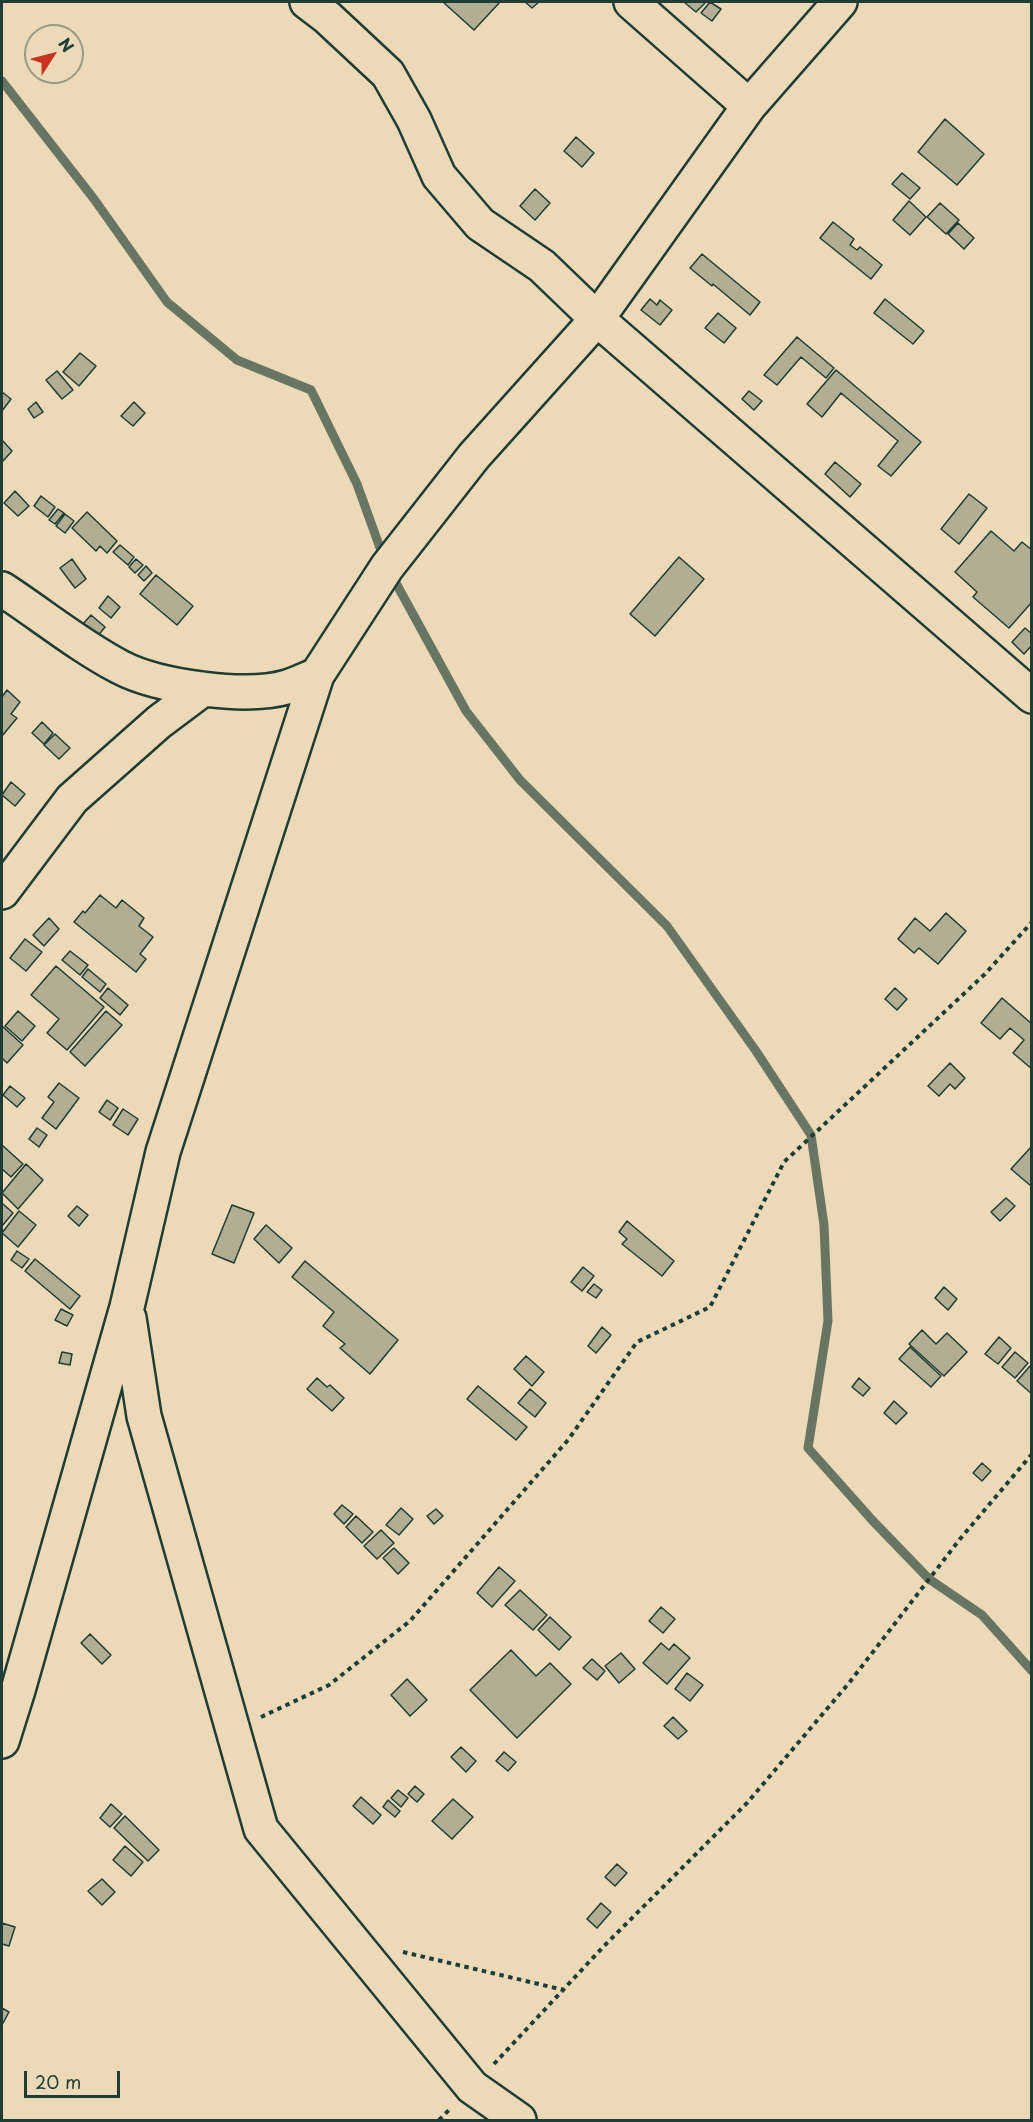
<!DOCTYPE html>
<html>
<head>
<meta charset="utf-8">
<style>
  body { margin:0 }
  #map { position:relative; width:1033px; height:2122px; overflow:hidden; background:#ebd9b7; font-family:"Playpen Sans",sans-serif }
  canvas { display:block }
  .frame { position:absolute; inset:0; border:3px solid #1f3d34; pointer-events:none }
  .north { position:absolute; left:24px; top:24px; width:60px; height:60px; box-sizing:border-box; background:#ebd9b7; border:2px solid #999b83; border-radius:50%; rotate:54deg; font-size:16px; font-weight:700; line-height:24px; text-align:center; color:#1f3d34 }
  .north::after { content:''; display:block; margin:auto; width:21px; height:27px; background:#c8321e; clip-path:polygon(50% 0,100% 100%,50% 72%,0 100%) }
  .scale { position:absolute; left:24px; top:2071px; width:96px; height:27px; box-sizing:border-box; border:3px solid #1f3d34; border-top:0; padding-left:8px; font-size:18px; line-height:21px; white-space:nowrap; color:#1f3d34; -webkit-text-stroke:4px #ebd9b7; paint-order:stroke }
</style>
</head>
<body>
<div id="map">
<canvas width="1033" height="2122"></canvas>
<div class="frame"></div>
<div class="north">N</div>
<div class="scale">20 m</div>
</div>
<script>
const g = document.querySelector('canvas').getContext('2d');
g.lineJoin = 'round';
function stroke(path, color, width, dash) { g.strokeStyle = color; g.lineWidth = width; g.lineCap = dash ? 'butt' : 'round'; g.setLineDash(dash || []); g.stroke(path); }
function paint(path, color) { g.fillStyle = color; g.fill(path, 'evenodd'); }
const stream = new Path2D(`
  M 2,81 L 94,199 L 167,302 L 237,360 L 311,390 L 357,484 L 384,559
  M 391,574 L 466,711 L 520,780 L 667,926 L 756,1051 L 811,1135 L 824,1225 L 828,1321 L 808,1448 L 873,1521 L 929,1579 L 982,1615 L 1032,1671`);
const building = new Path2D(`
  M 443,2 L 500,2 L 474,30 Z
  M 525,2 L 539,2 L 532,8 Z
  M 684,2 L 706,2 L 696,12 Z
  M 710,2 L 721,9 L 712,21 L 701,13 Z
  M 945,119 L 984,154 L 957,185 L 918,152 Z
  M 576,137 L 594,153 L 582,167 L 564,151 Z
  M 902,173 L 920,188 L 910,199 L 892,184 Z
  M 535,189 L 550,203 L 535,220 L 520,206 Z
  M 909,201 L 926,217 L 910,235 L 893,220 Z
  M 940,203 L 959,220 L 946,234 L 927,217 Z
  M 833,222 L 854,239 L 850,245 L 857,250 L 860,247 L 882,265 L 871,279 L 820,238 Z
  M 958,223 L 974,238 L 964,249 L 948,234 Z
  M 702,254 L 760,302 L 750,315 L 713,284 L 712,286 L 690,268 Z
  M 650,299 L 657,305 L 660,300 L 672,310 L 660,325 L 641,310 Z
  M 885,299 L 924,331 L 913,344 L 874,313 Z
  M 718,313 L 736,328 L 724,343 L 705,328 Z
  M 797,337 L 834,368 L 826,378 L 801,357 L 777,385 L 764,375 Z
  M 80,353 L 96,366 L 79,386 L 63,372 Z
  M 836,370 L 921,442 L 891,476 L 878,466 L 898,441 L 841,393 L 822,417 L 807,404 Z
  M 57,371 L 73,390 L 62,399 L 46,380 Z
  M 749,391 L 762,401 L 754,410 L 742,399 Z
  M 2,392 L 11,399 L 2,411 Z
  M 36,402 L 43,412 L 34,418 L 28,409 Z
  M 134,402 L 145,413 L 133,426 L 121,416 Z
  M 2,440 L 12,451 L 3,461 L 2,460 Z
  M 835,462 L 861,484 L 850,497 L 825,474 Z
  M 15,491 L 29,506 L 18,516 L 4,503 Z
  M 969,494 L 987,508 L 959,544 L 941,529 Z
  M 41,496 L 55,507 L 48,517 L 34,506 Z
  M 58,509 L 64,513 L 55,524 L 49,520 Z
  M 87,512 L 117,541 L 107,553 L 100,546 L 96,551 L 72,528 Z
  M 65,514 L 74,521 L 65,533 L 56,526 Z
  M 991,531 L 1014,551 L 1022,542 L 1032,550 L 1032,602 L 1009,628 L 973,597 L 977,592 L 955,572 Z
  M 120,545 L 134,557 L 128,565 L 113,552 Z
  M 679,557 L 704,579 L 655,636 L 630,614 Z
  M 72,559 L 86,579 L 75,588 L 60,568 Z
  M 136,559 L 143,565 L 135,573 L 129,567 Z
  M 146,566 L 152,573 L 144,581 L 138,575 Z
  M 156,575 L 193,606 L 177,625 L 140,594 Z
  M 108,596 L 120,607 L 111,618 L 99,608 Z
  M 91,615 L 105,627 L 97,637 L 82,625 Z
  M 1025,628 L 1032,634 L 1032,645 L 1024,654 L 1012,642 Z
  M 7,690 L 20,702 L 11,714 L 17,718 L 2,736 L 2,697 Z
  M 42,722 L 53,733 L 44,744 L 32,733 Z
  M 55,734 L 70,748 L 59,759 L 44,745 Z
  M 11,782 L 25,794 L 15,806 L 2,795 Z
  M 100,895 L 116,908 L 122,900 L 144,918 L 139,926 L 153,937 L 140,954 L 146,959 L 136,972 L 74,922 L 83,911 L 85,913 Z
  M 946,913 L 966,931 L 938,964 L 919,948 L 914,953 L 898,939 L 915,918 L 930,931 Z
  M 49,918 L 59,929 L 44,946 L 33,935 Z
  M 25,939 L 42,952 L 26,971 L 10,958 Z
  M 70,951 L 88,965 L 80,975 L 62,960 Z
  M 56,966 L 104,1007 L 67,1050 L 47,1033 L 59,1019 L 31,995 Z
  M 88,969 L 106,984 L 100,992 L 82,977 Z
  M 108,988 L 128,1005 L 120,1015 L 100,998 Z
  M 895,988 L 907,999 L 897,1010 L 885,999 Z
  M 1002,998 L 1032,1024 L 1032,1069 L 1013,1053 L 1024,1040 L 1010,1028 L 1000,1039 L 981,1023 Z
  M 18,1011 L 35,1026 L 22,1041 L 5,1026 Z
  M 106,1011 L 122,1025 L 85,1066 L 70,1052 Z
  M 2,1026 L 23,1045 L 7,1063 L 2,1058 Z
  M 950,1063 L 965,1078 L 955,1089 L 950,1084 L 939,1096 L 928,1086 Z
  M 59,1083 L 79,1098 L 56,1129 L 42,1118 L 54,1102 L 48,1097 Z
  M 10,1086 L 25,1098 L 17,1107 L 3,1095 Z
  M 107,1100 L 118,1108 L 110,1120 L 99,1112 Z
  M 123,1109 L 138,1119 L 128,1135 L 113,1125 Z
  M 37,1128 L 47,1135 L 39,1147 L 29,1139 Z
  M 2,1145 L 23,1164 L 11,1177 L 2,1169 Z
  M 1032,1146 L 1032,1186 L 1031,1186 L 1011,1169 Z
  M 26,1164 L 43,1180 L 18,1209 L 2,1193 Z
  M 1006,1198 L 1015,1206 L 1000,1221 L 991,1212 Z
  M 2,1203 L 13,1213 L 2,1226 Z
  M 232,1205 L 254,1213 L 234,1263 L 212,1254 Z
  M 77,1206 L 88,1215 L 79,1226 L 68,1216 Z
  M 19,1211 L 36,1225 L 18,1247 L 2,1233 Z
  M 627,1221 L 674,1261 L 662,1276 L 622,1244 L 627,1239 L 619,1232 Z
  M 266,1225 L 292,1248 L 279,1263 L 254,1239 Z
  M 17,1251 L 29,1259 L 22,1268 L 11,1260 Z
  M 35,1259 L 80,1296 L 70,1309 L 25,1271 Z
  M 305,1261 L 398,1340 L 370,1374 L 340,1348 L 345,1344 L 323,1326 L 334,1312 L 292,1277 Z
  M 583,1267 L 594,1276 L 582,1291 L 571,1282 Z
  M 594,1284 L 602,1290 L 596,1298 L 587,1292 Z
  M 944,1287 L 957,1299 L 948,1310 L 935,1298 Z
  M 61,1309 L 73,1315 L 67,1326 L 55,1320 Z
  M 602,1327 L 611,1335 L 596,1353 L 588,1346 Z
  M 922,1330 L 936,1344 L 947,1333 L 967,1352 L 944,1376 L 909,1344 Z
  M 999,1337 L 1011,1348 L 998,1364 L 985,1354 Z
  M 910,1347 L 941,1376 L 931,1387 L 899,1359 Z
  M 62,1352 L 72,1354 L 70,1365 L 59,1363 Z
  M 1015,1352 L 1028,1363 L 1015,1378 L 1002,1367 Z
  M 526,1356 L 544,1372 L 532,1386 L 514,1369 Z
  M 1030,1366 L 1032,1368 L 1032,1394 L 1017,1381 Z
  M 317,1378 L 327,1387 L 330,1385 L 344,1398 L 332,1411 L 307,1389 Z
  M 859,1378 L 870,1388 L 863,1396 L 852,1387 Z
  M 478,1386 L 527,1427 L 516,1440 L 467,1399 Z
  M 530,1389 L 546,1403 L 535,1417 L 518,1403 Z
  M 894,1401 L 907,1413 L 896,1424 L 884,1413 Z
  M 982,1463 L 991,1471 L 982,1481 L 973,1473 Z
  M 342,1505 L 353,1514 L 344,1524 L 334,1514 Z
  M 401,1508 L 413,1519 L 399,1535 L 386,1525 Z
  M 436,1509 L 443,1516 L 434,1524 L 427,1516 Z
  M 356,1516 L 373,1532 L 362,1543 L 346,1527 Z
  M 381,1530 L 394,1543 L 377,1559 L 364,1546 Z
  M 394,1548 L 409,1563 L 398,1574 L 383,1558 Z
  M 499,1567 L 515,1581 L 492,1607 L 477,1593 Z
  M 520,1590 L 547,1615 L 533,1630 L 505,1605 Z
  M 661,1607 L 675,1619 L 663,1633 L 649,1621 Z
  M 550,1617 L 571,1637 L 559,1650 L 538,1630 Z
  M 90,1634 L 111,1655 L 102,1664 L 81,1643 Z
  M 661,1643 L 669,1650 L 674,1644 L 690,1658 L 667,1684 L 643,1663 Z
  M 511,1650 L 536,1676 L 550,1663 L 571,1684 L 517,1738 L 470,1690 Z
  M 621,1653 L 635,1669 L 619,1683 L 605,1666 Z
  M 592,1659 L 605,1671 L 597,1680 L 583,1668 Z
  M 687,1673 L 703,1685 L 690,1701 L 675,1689 Z
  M 407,1679 L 427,1700 L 410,1716 L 391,1695 Z
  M 673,1717 L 687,1731 L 678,1739 L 664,1726 Z
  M 461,1747 L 476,1761 L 466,1772 L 451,1757 Z
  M 504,1752 L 516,1762 L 508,1771 L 496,1761 Z
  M 415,1786 L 424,1794 L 417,1802 L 408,1794 Z
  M 398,1790 L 408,1798 L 401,1807 L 391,1798 Z
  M 361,1797 L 381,1815 L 373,1824 L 353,1806 Z
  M 453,1799 L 473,1817 L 452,1839 L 432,1821 Z
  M 388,1800 L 400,1811 L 395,1817 L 383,1807 Z
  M 111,1804 L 122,1814 L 110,1827 L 100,1818 Z
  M 125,1816 L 159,1850 L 148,1861 L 114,1828 Z
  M 125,1846 L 143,1862 L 131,1876 L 113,1860 Z
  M 617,1864 L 627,1873 L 615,1886 L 605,1877 Z
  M 102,1879 L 115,1892 L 102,1905 L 88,1891 Z
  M 601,1903 L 611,1912 L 597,1928 L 587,1919 Z
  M 2,1923 L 15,1927 L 9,1946 L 2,1944 Z
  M 2,2008 L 9,2012 L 2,2025 Z`);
const path = new Path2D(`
  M 261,1717 L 329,1685 L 410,1621 L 568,1440 L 637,1342 L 710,1307 L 784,1162 L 985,974 L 1032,922
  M 403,1952 L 564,1990
  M 494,2064 L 604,1946 L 747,1803 L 849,1683 L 960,1539 L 1032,1454
  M 439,2120 L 449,2110`);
const minor = new Path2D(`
  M 307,2 L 328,18 L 388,74 L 414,120 L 439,176 L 480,224 L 542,266 L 597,319 L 1032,696
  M 631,2 L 749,106
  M 2,589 C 42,615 78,645 120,667 C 158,687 246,699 287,687 C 297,684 307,679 317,675
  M 2,892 L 72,799 L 159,722 L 203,689
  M 129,1318 L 144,1416 L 261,1829 L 472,2087 L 519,2120
  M 2,1741 L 18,1690 L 127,1307 L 163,1152 L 317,675 L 387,567 L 474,456 L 597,319 L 749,106 L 840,2`);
stroke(stream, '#697563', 9);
paint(building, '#b2ae93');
stroke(building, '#1f3d34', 1.5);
stroke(minor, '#1f3d34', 38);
stroke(path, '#1f3d34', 4, [4.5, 4.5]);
stroke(minor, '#ebd9b7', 33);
</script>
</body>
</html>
